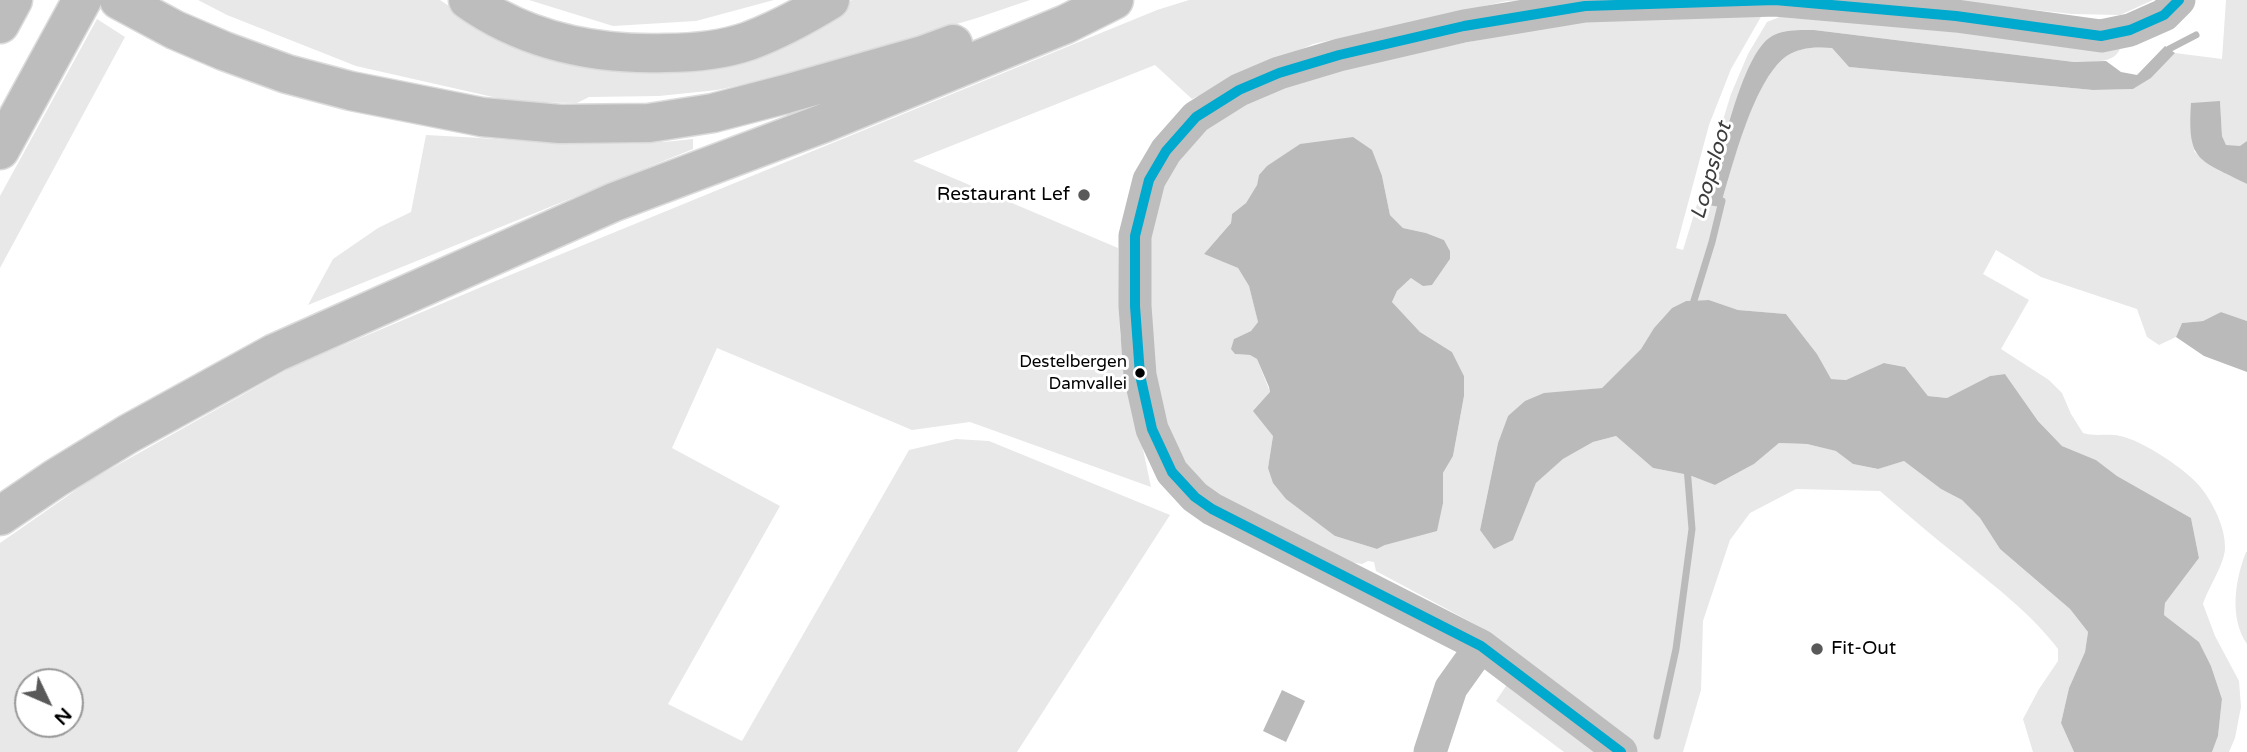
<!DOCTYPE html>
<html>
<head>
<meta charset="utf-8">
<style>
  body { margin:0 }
  #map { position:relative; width:2247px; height:752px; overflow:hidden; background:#fff; font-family:"Varela Round",sans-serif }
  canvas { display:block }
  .north { position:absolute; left:14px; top:668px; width:70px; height:70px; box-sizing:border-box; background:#fff; border:2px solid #999; border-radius:50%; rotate:134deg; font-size:19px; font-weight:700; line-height:28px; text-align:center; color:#000 }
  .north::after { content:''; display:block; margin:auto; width:24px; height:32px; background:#595959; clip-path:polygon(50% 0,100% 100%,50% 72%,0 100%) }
</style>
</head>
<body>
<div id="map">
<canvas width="2247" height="752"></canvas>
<div class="north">N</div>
</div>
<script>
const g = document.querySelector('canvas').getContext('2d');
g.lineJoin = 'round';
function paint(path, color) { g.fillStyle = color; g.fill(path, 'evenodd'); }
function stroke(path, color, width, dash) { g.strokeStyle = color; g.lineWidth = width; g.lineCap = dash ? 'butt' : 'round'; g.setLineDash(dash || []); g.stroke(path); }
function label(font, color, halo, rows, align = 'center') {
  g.font = font + ' "Varela Round",sans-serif'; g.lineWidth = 6; g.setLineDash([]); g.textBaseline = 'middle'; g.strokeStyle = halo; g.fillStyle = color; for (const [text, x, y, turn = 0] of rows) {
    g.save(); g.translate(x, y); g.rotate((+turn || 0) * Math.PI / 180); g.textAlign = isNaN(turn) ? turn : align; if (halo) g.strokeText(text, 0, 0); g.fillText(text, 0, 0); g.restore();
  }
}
const green = new Path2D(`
  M 198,0 L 440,0 L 484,29 L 582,62 L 839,10 L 852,0 L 1030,0 L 977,18 L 778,77 L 717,90 L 659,96 L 589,97 L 577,103 L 515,102 L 356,66 L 227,15 Z
  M 529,0 L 774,0 L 696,21 L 613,26 Z
  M 1189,0 L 1533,0 L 1507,1 L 1313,44 L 1192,99 L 1155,65 L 913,161 L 1118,248 L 1120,334 L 1131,393 L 1151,487 L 970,422 L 912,430 L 717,348 L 672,448 L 780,506 L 668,704 L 742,741 L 909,450 L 956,439 L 989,441 L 1170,515 L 1017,752 L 0,752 L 0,543 L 89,481 L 294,366 L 498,280 L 1157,10 ZM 28,682 L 70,682 L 70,724 L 28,724 Z
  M 1944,0 L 2153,0 L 2120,15 L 2072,14 Z
  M 2226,0 L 2247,0 L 2247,141 L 2241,146 L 2226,146 L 2222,136 L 2220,101 L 2194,151 L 2204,161 L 2247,184 L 2247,321 L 2221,312 L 2203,321 L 2182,323 L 2176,337 L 2159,345 L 2147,337 L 2137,309 L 2041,277 L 1996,250 L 1983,274 L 2029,300 L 2001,349 L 2049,380 L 2062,393 L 2071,414 L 2083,433 C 2095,437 2108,433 2120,436 C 2142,440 2189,471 2202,489 C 2214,505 2226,529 2225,549 C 2224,565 2208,588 2203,604 L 2215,636 L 2239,681 L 2241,707 L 2235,738 L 2229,752 L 2212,752 L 2218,736 L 2222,699 L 2211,666 L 2199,642 L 2164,615 L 2165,603 L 2199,558 L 2191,518 L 2117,476 L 2096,460 L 2062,446 L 2038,421 L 2005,374 L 1990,376 L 1947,398 L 1928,396 L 1905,367 L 1885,363 L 1846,380 L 1830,379 L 1817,354 L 1786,314 L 1738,310 L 1709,300 L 1686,301 L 1672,308 L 1654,328 L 1641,349 L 1602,388 L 1563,392 L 1508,416 L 1498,443 L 1480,530 L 1513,540 L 1536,483 L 1563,459 L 1593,442 L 1616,436 L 1653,468 L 1689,475 L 1715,485 L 1754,464 L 1779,443 L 1807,444 L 1837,451 L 1853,464 L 1877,469 L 1904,461 L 1941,489 L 1962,500 L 1980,518 L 2000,549 L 2070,609 L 2088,632 L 2085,652 L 2069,688 L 2061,723 L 2074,752 L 2033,752 L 2023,719 L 2039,689 L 2058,661 L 2058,649 C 2031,613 1994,586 1959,557 C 1932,536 1906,513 1880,491 L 1796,489 L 1750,513 L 1730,540 L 1703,621 L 1701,690 L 1683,752 L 1636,752 L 1496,644 L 1482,628 L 1376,571 L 1374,562 L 1368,561 L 1362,564 L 1344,561 L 1256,523 L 1188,472 L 1169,441 L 1146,351 L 1150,222 L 1168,167 L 1212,123 L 1279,86 L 1354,65 L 1568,22 L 1762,15 L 1731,69 L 1709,125 L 1676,248 L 1683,250 L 1731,94 L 1748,54 L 1767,22 L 1787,14 L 2121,41 C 2121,66 2092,61 2074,62 L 1814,30 C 1801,30 1784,29 1772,36 C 1744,52 1713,172 1708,205 L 1720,207 C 1732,169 1754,74 1790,54 C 1804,47 1817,47 1832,48 L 1849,67 L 2093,90 L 2133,89 L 2151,78 L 2175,53 L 2222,59 ZM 1300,144 L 1382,176 L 1390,215 L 1403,228 L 1426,233 L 1444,240 L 1450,251 L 1450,259 L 1432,285 L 1411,278 L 1397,291 L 1392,302 L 1420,332 L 1452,352 L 1464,376 L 1464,396 L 1453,456 L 1443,473 L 1385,545 L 1377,549 L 1335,536 L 1268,468 L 1273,436 L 1270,392 L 1257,359 L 1250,355 L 1235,354 L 1234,339 L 1251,331 L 1258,322 L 1249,286 L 1238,268 L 1204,254 L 1231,223 L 1232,214 L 1246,203 L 1257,185 L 1259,175 L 1268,166 Z
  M 97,19 L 125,37 L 0,268 L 0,196 Z
  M 426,135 C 516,139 603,150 693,139 L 693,149 L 308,305 L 333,259 L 378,228 L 411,212 Z
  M 2246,552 L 2247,552 L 2247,644 C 2229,618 2235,580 2246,552 Z
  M 1508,683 L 1598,752 L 1564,752 L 1496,701 Z`);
const water = new Path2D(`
  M 1814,30 L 2074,62 L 2106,61 L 2121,72 L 2137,75 L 2165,46 L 2175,53 L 2151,78 L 2133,89 L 2093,90 L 1849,67 L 1832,48 C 1817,47 1804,47 1790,54 C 1754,74 1732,170 1720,207 L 1708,205 C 1717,169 1741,53 1772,36 C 1784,29 1801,30 1814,30 Z
  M 2220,101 L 2222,136 L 2226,145 L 2240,146 L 2247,141 L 2247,184 C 2199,159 2187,163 2191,103 Z
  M 1353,137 L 1372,150 L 1382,176 L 1390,215 L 1403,228 L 1426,233 L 1444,240 L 1450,251 L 1450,259 L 1432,285 L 1423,286 L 1411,278 L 1397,291 L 1392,302 L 1420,332 L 1452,352 L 1464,376 L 1464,396 L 1453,456 L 1443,473 L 1443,503 L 1437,531 L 1385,545 L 1377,549 L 1335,536 L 1286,499 L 1273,483 L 1268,468 L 1273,436 L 1253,411 L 1270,392 L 1269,387 L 1257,359 L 1250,355 L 1235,354 L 1231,349 L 1234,339 L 1251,331 L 1258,322 L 1249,286 L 1238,268 L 1204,254 L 1231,223 L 1232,214 L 1246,203 L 1257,185 L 1259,175 L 1267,166 L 1300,144 Z
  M 1709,300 L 1738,310 L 1786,314 L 1817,354 L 1831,379 L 1846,380 L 1884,363 L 1905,367 L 1928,396 L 1947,398 L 1990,376 L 2005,374 L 2038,421 L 2062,446 L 2096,460 L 2117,476 L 2191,518 L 2199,558 L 2165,603 L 2164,615 L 2199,642 L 2211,666 L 2222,699 L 2218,736 L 2212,752 L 2074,752 L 2061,723 L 2069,688 L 2085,652 L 2088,632 L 2070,609 L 2000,549 L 1980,518 L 1962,500 L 1941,489 L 1904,461 L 1878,469 L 1853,464 L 1836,451 L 1807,444 L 1779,443 L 1754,464 L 1715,485 L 1689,475 L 1653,468 L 1616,436 L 1593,442 L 1563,459 L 1536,483 L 1513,540 L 1494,549 L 1480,530 L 1498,443 L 1508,416 L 1525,401 L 1544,393 L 1602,388 L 1641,349 L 1654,328 L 1672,308 L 1686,301 Z
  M 2221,312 L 2247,321 L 2247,372 L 2204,356 L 2176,337 L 2182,323 L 2203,321 Z
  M 1282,690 L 1305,701 L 1286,742 L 1263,731 Z`);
const stream = new Path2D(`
  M 2164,55 L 2169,49 L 2196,35
  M 1692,307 L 1712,242 L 1722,201
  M 1657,736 L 1676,649 L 1692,529 L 1687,467`);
const minor = new Path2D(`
  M 1430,752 L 1451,688 L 1481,646
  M 1621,752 L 1481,646 L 1212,509 L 1195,497 L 1172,472 L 1152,429 L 1140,375 L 1135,306 L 1135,236 L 1149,180 L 1166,151 L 1196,117 L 1239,90 L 1279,73 L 1339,55 L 1464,26 L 1585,6 L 1775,0 L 1956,16 L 2101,36 L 2130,30 L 2164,15 L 2179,0`);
const highway = new Path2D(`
  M 119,0 L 175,30 L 224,51 L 287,74 L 351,91 L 482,117 L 560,124 L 649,123 L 713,113 L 786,94 L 923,55 L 953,44
  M 468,0 C 526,41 596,55 665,53 C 693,53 723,50 749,41 C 778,30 804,16 830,0
  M 0,24 L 13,0
  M 0,150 L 82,0
  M 0,516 L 56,478 L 128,434 L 275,353 L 614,202 L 824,123 L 1066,24 L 1114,0`);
const bus1 = new Path2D(`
  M 1621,752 L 1481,646 L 1212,509 L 1195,497 L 1172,472 L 1152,429 L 1140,375 L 1135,306 L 1135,236 L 1149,180 L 1166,151 L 1196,117 L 1239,90 L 1279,73 L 1339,55 L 1464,26 L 1585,6 L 1775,0 L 1956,16 L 2101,36 L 2130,30 L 2164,15 L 2179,0`);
const markers = [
  [1084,195,7,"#595959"],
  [1140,373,6,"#000"],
  [1817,649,7,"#595959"]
];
const busNames = [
  ["Destelbergen",1127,363],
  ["Damvallei",1127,385]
];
const poiNames = [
  ["Restaurant Lef",1070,195],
  ["Fit-Out",1831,649,"left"]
];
const waterNames = [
  ["Loopsloot",1712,171,-74]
];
paint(green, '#e8e8e8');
paint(water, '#bababa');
stroke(stream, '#bababa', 7);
stroke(highway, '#dbdbdb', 41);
stroke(minor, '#bdbdbd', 33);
stroke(highway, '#bdbdbd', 38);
stroke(bus1, '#00a9ce', 10);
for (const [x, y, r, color] of markers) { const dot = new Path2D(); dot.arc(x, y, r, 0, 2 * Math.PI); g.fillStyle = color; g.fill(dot); stroke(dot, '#fff', 2.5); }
label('17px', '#000', '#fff', busNames, 'right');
label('19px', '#000', '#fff', poiNames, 'right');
label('italic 21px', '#3d3d3d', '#fff', waterNames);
</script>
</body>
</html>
